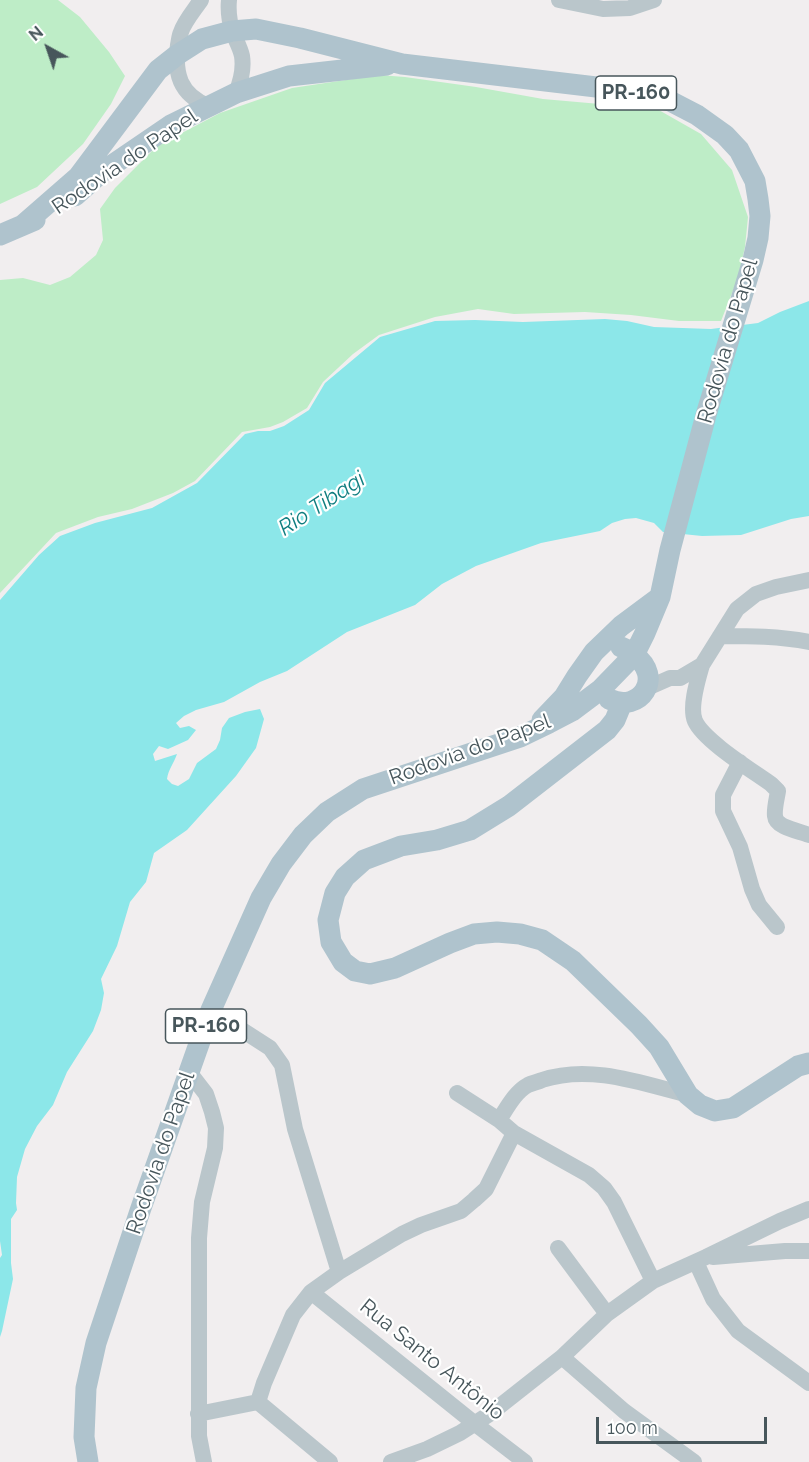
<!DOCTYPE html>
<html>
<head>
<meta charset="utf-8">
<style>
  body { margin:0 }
  #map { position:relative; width:809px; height:1462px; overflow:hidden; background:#f1eeef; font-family:Raleway,sans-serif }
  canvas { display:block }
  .north { position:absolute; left:18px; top:18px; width:60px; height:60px; -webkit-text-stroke:4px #fff; paint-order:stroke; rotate:320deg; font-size:16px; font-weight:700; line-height:24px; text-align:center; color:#47565b }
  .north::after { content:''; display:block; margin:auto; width:21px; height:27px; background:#47565b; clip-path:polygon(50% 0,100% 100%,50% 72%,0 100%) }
  .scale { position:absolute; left:596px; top:1417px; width:171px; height:27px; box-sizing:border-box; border:3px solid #47565b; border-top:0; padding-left:8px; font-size:18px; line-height:21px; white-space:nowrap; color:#47565b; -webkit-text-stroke:4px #fff; paint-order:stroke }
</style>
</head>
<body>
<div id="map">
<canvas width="809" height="1462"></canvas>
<div class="north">N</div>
<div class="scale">100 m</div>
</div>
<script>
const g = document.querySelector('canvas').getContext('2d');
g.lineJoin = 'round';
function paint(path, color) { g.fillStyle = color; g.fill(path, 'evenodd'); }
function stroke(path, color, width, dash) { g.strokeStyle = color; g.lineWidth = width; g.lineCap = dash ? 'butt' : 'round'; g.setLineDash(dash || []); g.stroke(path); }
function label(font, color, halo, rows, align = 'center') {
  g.font = font + ' Raleway,sans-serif'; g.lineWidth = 4.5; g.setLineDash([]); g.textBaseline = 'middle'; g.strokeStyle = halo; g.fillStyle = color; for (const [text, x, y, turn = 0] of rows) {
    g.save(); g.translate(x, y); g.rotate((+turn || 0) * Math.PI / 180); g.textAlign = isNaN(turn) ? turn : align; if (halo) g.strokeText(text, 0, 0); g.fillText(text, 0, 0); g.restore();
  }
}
const green = new Path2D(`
  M 0,0 L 58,0 L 80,17 L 109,52 L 125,76 L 111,104 L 83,144 L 37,187 L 0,204 Z
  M 379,75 L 405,77 L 476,87 L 543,99 L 657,109 L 701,134 L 732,170 L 748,217 L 745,247 L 738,278 L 721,321 L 679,321 L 631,315 L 585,312 L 514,314 L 478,309 L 435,317 L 379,335 L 353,354 L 323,382 L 307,408 L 283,422 L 270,427 L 242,432 L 195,481 L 173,493 L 132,509 L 98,517 L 56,533 L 0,593 L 0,280 L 23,278 L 50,285 L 70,277 L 96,255 L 103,240 L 100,209 L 115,188 L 157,146 L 220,113 L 292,88 Z`);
const water = new Path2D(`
  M 809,301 L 809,516 L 791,519 L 741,535 L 702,536 L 663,532 L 654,523 L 636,518 L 625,519 L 612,523 L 600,531 L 541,543 L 476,566 L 442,584 L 415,605 L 347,632 L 287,671 L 260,682 L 224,702 L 196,710 L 184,716 L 176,723 L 180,728 L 189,726 L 196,730 L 188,740 L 168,749 L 159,746 L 153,754 L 155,761 L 177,754 C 174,763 168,770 167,779 L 172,784 L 178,786 L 189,779 L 197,763 L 216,749 L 220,740 L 222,728 L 229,718 L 245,712 L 260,709 L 264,719 L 256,748 L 236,776 L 187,830 L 154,853 L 146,882 L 130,902 L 117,946 L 101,979 L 104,993 L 101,1010 L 93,1031 L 67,1072 L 53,1105 L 37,1126 L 25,1149 L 17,1177 L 16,1203 L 17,1210 L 11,1219 L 11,1263 L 13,1279 L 2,1331 L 0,1337 L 0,1258 L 2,1255 L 0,1241 L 0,600 L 39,555 L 60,536 L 95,523 L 152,508 L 197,483 L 245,434 L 258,431 L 270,431 L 284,426 L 309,410 L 325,383 L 380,337 L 435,321 L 475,320 L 523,322 L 605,319 L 627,321 L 654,327 L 711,329 L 758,323 L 780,312 Z`);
const minor = new Path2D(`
  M 201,0 C 195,9 184,22 181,32 C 179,36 179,41 178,45 C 174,74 180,94 208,106
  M 229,0 C 228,10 230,24 233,33 C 236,41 240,47 242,56 C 244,69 241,81 236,93
  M 559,0 L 603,9 L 630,8 L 654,0
  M 720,636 C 749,636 780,636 809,642
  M 702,665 C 698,679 689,707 695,721 C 704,741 753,771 771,784 L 778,791 C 777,798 774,809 775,816 C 776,828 800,831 809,835
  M 645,689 L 670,678 L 680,678 L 702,665 L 737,609 L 756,594 L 776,587 L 809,580
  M 740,762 L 723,795 L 723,811 L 740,847 L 752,889 L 759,905 L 777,927
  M 211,1010 L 270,1048 L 282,1065 L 295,1129 L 339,1272
  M 189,1072 L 206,1094 L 212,1112 L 216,1128 L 215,1148 L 202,1202 L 199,1238 L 199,1436 L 204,1462
  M 457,1093 L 499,1120
  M 558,1248 L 607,1314
  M 713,1257 L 785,1251 L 809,1251
  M 696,1262 L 713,1299 L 738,1331 L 809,1383
  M 653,1281 L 614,1202 L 604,1188 L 589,1175 L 514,1133 L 499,1120 C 507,1108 515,1092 528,1085 C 532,1083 538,1082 542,1080 C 590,1064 641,1083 688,1095
  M 311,1292 L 474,1423 L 525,1462
  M 562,1357 L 624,1411 L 694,1462
  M 258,1402 L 330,1462
  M 198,1414 L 258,1402 L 264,1383 L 293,1315 L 311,1292 L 339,1272 L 402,1234 L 421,1225 L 461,1211 L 474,1200 L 486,1189 L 514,1133
  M 391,1462 L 427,1449 L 460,1433 L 491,1413 L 562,1357 L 607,1314 L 653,1281 L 706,1257 L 780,1221 L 809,1209`);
const major = new Path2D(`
  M 75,196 L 102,172 L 171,125 L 236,93 L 289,76 L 387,65
  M 23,225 L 78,177 L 158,70 L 177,55 L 202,39 L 232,31 L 256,29 L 300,38 L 402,64 L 630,91 L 670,101 L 697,115 L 725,135 L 739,150 L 755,181 L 758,199 L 760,216 L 758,238 L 753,260 L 706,415 L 670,550 L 660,597 L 645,633 L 634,655 L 600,690 L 572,711 L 549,723 L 520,737 L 363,789 L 327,812 L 303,835 L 281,864 L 261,898 L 211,1010 L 141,1208 L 96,1343 L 86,1388 L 84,1437 L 88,1462
  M 0,235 L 35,220
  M 609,699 C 640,714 665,677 634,655 C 629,652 627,649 621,647
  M 622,703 L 615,720 L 607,730 L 509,806 L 470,830 L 437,840 L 401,846 L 364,860 L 345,877 L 335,893 L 328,920 L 331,942 L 343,962 L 355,971 L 370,974 L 395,968 L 450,943 L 474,934 L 497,932 L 520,934 L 542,940 L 573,961 L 639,1025 L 659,1047 L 688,1095 L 700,1105 L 715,1111 L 733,1108 L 798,1066 L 809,1063
  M 542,720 L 564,697 L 577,676 L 594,652 L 621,626 L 660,597`);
const shields = [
  [636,93,81],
  [206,1026,81]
];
const shieldNames = [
  ["PR-160",636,93],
  ["PR-160",206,1026]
];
const streetNames = [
  ["Rodovia do Papel",125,162,-34],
  ["Rodovia do Papel",728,341,-74],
  ["Rodovia do Papel",470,750,-20],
  ["Rodovia do Papel",161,1153,-71],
  ["Rua Santo Antônio",432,1360,39]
];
const waterNames = [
  ["Rio Tibagi",322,504,-33]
];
paint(green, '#beedc7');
paint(water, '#8ce7e9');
stroke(minor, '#bac6cb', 16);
stroke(major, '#afc3cd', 21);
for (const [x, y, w] of shields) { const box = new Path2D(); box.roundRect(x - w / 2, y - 17, w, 34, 4.5); g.fillStyle = '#fff'; g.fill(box); stroke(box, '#47565b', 1.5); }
label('bold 20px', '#47565b', null, shieldNames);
label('21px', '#47565b', '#fff', streetNames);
label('italic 22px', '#107e80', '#fff', waterNames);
</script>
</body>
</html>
